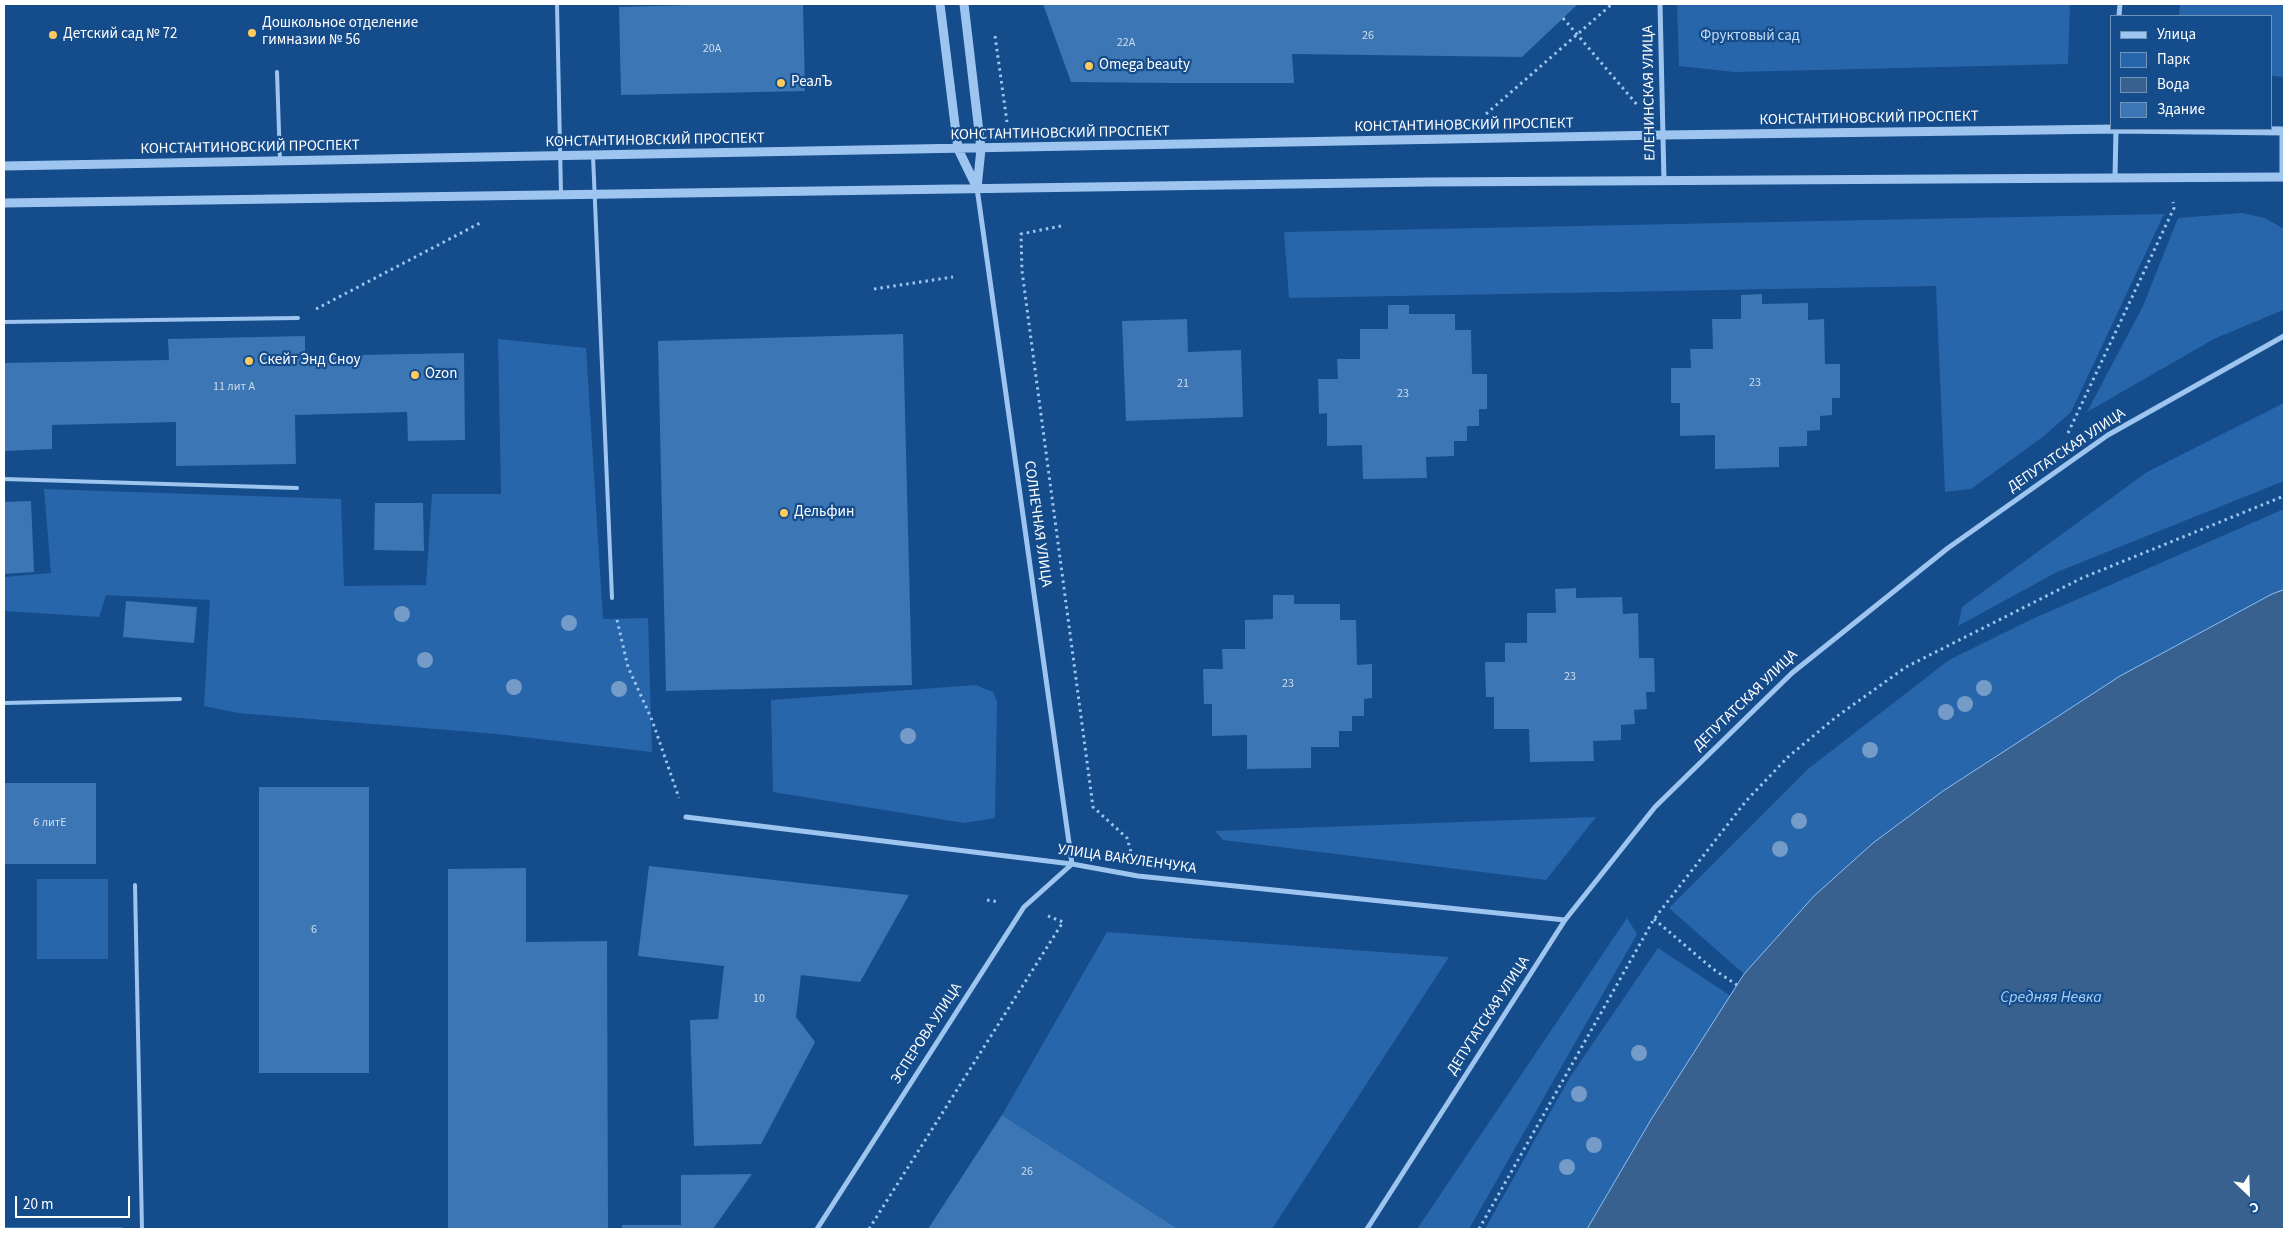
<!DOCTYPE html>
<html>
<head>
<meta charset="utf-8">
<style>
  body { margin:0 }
  #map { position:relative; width:2288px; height:1233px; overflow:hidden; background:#154c8b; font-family:"Source Sans 3",sans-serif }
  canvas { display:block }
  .frame { position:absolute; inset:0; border:5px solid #fff; pointer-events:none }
  .legend { position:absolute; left:2110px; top:15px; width:162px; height:115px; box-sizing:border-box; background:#154c8b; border:1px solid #7394b9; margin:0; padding:6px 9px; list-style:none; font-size:15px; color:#fff }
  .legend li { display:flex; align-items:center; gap:10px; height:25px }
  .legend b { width:25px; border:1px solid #7394b9 }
  .north { position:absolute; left:2223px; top:1168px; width:50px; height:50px; -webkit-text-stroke:4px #154c8b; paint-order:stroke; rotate:156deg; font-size:14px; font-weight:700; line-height:20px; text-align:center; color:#fff }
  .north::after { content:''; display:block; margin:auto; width:18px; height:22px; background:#fff; clip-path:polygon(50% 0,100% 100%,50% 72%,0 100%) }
  .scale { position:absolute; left:15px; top:1196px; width:115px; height:22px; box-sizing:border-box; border:2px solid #fff; border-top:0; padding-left:6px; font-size:15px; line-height:18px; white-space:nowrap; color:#fff; -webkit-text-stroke:4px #154c8b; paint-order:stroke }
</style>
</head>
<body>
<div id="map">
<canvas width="2288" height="1233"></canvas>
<div class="frame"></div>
<ul class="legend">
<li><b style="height:6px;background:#9dc5f0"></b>Улица</li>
<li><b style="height:14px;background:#2766aa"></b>Парк</li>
<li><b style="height:14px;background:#396190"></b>Вода</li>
<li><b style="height:14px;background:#3d76b4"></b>Здание</li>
</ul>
<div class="north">С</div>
<div class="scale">20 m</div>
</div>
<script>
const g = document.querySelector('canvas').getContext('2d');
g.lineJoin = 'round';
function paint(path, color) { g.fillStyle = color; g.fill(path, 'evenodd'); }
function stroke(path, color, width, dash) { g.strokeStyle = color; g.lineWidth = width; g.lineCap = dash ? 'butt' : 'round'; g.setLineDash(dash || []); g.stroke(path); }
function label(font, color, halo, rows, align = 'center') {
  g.font = font + ' "Source Sans 3",sans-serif'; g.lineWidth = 4.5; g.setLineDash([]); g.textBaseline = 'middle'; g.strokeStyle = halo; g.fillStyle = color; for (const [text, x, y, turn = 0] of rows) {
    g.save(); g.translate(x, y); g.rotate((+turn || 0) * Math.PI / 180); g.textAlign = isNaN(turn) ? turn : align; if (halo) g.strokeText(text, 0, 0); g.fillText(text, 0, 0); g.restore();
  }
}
const green = new Path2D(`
  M 1677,4 L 2070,4 L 2068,64 L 1734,72 L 1679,66 Z
  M 2180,4 L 2284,4 L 2284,77 L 2272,76 L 2272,16 L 2179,16 Z
  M 2242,213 L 2265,218 L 2284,229 L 2283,310 L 2214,339 L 2087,412 L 2143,306 L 2178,218 Z
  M 2164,214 L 2071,412 L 2044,436 L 1971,489 L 1945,492 L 1936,286 L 1289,298 L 1284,232 Z
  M 498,339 L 586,348 L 603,619 L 648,618 L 652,752 L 497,734 L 238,713 L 204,706 L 210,600 L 106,595 L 99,617 L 4,611 L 4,577 L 51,573 L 44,489 L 341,499 L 344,586 L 426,585 L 432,494 L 501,494 Z
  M 2284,403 L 2284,481 L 2057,572 L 1958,626 L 1962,607 L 2147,472 Z
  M 2284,509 L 2284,590 L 2272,594 L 2120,676 L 1943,791 L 1873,843 L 1814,896 L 1744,974 L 1669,908 L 1808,769 L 1949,660 L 2030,620 Z
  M 976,685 L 993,692 L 997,701 L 995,818 L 964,823 L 773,792 L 771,700 Z
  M 1596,817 L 1546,880 L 1223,840 L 1215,831 Z
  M 37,879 L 108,879 L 108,959 L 37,959 Z
  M 1627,918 L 1637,934 L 1469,1229 L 1417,1229 Z
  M 1107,932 L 1449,957 L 1272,1229 L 1178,1229 L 1002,1115 Z
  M 1658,948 L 1731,996 L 1652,1118 L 1587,1229 L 1485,1229 L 1570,1077 Z`);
const water = new Path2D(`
  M 2284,590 L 2284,1229 L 1587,1229 L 1652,1118 L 1744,974 L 1814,896 L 1873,843 L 1943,791 L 2120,676 L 2272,594 Z`);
const building = new Path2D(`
  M 729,4 L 803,4 L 805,91 L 621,95 L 619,7 Z
  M 1043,4 L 1578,4 L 1522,57 L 1292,54 L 1294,83 L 1171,83 L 1071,82 Z
  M 1762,294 L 1762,304 L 1808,303 L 1808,320 L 1824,319 L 1825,364 L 1840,364 L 1840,398 L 1832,398 L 1832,415 L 1820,416 L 1820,430 L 1807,431 L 1807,446 L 1779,447 L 1779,467 L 1715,469 L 1715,435 L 1680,436 L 1680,403 L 1671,403 L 1671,368 L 1691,368 L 1690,349 L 1713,349 L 1712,319 L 1741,319 L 1741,295 Z
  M 1388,305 L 1409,305 L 1409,314 L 1455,314 L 1455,330 L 1471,330 L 1472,374 L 1487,374 L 1487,409 L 1479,409 L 1479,426 L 1467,426 L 1467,441 L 1454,441 L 1454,456 L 1426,457 L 1427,478 L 1363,479 L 1362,445 L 1327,446 L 1327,413 L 1319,414 L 1318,379 L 1338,379 L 1337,359 L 1360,359 L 1360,329 L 1388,329 Z
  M 1187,319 L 1188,352 L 1241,350 L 1243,417 L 1126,421 L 1122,321 Z
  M 903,334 L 912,685 L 666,691 L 658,341 Z
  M 305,336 L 305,356 L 464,353 L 465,440 L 408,441 L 407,412 L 295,415 L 296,464 L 176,466 L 176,422 L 52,425 L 52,449 L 4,451 L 4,363 L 169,360 L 168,339 Z
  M 31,501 L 34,572 L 4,574 L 4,502 Z
  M 375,503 L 423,503 L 424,551 L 374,550 Z
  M 1576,588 L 1576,598 L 1622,597 L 1623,614 L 1638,613 L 1639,658 L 1654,658 L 1655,692 L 1646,692 L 1647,709 L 1634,710 L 1635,724 L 1621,725 L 1621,740 L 1593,741 L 1594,761 L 1530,762 L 1529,729 L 1494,729 L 1494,697 L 1486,697 L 1485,662 L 1505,662 L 1505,643 L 1527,643 L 1527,613 L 1556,613 L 1555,589 Z
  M 1273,595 L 1294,595 L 1294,604 L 1340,604 L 1340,620 L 1356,620 L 1357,665 L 1372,664 L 1372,698 L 1364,699 L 1364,716 L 1352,716 L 1352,731 L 1339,731 L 1339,747 L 1311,747 L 1311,768 L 1247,769 L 1247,735 L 1212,736 L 1212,704 L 1204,704 L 1203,669 L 1223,669 L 1222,649 L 1245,649 L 1245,620 L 1273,619 Z
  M 126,601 L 197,607 L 194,643 L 123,637 Z
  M 4,783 L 96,783 L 96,864 L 4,864 Z
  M 259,787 L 369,787 L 369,1073 L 259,1073 Z
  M 649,866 L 909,895 L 860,982 L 801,975 L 796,1017 L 815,1042 L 761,1144 L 694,1146 L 690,1020 L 718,1019 L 724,966 L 638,956 Z
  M 526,868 L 526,942 L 607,941 L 608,1229 L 448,1229 L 448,869 Z
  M 1002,1115 L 1178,1229 L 928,1229 Z
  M 752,1174 L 713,1229 L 622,1229 L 622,1225 L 681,1225 L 681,1175 Z
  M 4,1227 L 122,1227 L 122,1229 L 4,1229 Z`);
const path = new Path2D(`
  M 1563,18 L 1639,107
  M 995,36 L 1007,122
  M 1486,114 L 1612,4
  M 1061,226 L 1021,234 L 1022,271 L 1093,807 L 1127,838 L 1131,852
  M 874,289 L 953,277
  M 316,309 L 482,222
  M 2068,433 L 2174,208 L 2173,202
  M 617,620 L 628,667 L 652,720 L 679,798
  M 987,900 L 999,902
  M 1654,919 L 1713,969 L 1737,985
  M 869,1229 L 1063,922 L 1048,916
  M 1479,1229 L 1654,919 L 1746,801 L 1788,757 L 1836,717 L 1906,667 L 2082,578 L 2284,496`);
const service = new Path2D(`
  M 557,4 L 561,194
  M 277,72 L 280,161
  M 593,156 L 612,598
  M 4,322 L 298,318
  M 4,479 L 297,488
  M 4,703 L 180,699
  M 135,885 L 142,1229`);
const minor = new Path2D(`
  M 1660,4 L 1664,181
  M 2119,16 L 2120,4
  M 2282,131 L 2282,178
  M 2115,178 L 2116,129
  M 686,817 L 1072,864 L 1138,876 L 1565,920
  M 817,1229 L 1024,907 L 1072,864 L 977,188
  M 1367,1229 L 1565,920 L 1655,807 L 1792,673 L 1948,548 L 2108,435 L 2284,336`);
const tertiary = new Path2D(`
  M 940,4 L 958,149 L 977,188
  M 964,4 L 981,149 L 977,188
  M 4,166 L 1663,135 L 2116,129 L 2284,131
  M 4,203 L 1428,182 L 2284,177`);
const trees = [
  [402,614],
  [569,623],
  [425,660],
  [514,687],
  [1984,688],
  [619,689],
  [1965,704],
  [1946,712],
  [908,736],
  [1870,750],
  [1799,821],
  [1780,849],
  [1639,1053],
  [1579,1094],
  [1594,1145],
  [1567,1167]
];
const markers = [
  [252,33,5,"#ffcb5c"],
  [53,35,5,"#ffcb5c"],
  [1089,66,5,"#ffcb5c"],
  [781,83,5,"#ffcb5c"],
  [249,361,5,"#ffcb5c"],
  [415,375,5,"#ffcb5c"],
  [784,513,5,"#ffcb5c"]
];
const numberNames = [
  ["26",1368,36],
  ["22А",1126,43],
  ["20А",712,49],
  ["23",1755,383],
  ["21",1183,384],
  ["11 лит А",234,387],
  ["23",1403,394],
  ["23",1570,677],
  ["23",1288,684],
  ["6 литЕ",50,823],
  ["6",314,930],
  ["10",759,999],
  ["26",1027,1172]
];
const poiNames = [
  ["Дошкольное отделение",262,24],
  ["гимназии № 56",262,41],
  ["Детский сад № 72",63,35],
  ["Omega beauty",1099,66],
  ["РеалЪ",791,83],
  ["Скейт Энд Сноу",259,361],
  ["Ozon",425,375],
  ["Дельфин",794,513]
];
const parkNames = [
  ["Фруктовый сад",1750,37]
];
const streetNames = [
  ["ЕЛЕНИНСКАЯ УЛИЦА",1650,93,-91],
  ["КОНСТАНТИНОВСКИЙ ПРОСПЕКТ",1869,119,-1],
  ["КОНСТАНТИНОВСКИЙ ПРОСПЕКТ",1464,126,-1],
  ["КОНСТАНТИНОВСКИЙ ПРОСПЕКТ",1060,134,-1],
  ["КОНСТАНТИНОВСКИЙ ПРОСПЕКТ",655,141,-1],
  ["КОНСТАНТИНОВСКИЙ ПРОСПЕКТ",250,148,-1],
  ["ДЕПУТАТСКАЯ УЛИЦА",2067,451,-34],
  ["СОЛНЕЧНАЯ УЛИЦА",1037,524,82],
  ["ДЕПУТАТСКАЯ УЛИЦА",1746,701,-44],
  ["УЛИЦА ВАКУЛЕНЧУКА",1127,860,8],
  ["ДЕПУТАТСКАЯ УЛИЦА",1489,1016,-57],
  ["ЭСПЕРОВА УЛИЦА",927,1034,-57]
];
const waterNames = [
  ["Средняя Невка",2051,998]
];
paint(green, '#2766aa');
paint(water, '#396190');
stroke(water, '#8fc0f3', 1);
paint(building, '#3d76b4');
stroke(path, '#9dc5f0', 3, [2.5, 4]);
stroke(service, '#9dc5f0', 4);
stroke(minor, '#9dc5f0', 5);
stroke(tertiary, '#9dc5f0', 9);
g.fillStyle = '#759cc9';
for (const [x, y] of trees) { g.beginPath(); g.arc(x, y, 8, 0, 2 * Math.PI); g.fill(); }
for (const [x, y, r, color] of markers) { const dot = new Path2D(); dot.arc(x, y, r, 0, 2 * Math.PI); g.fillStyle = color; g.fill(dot); stroke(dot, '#154c8b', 2); }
label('12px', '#ceddec', null, numberNames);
label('15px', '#fff', '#154c8b', poiNames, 'left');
label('15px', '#c4defb', '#154c8b', parkNames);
label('15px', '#fff', '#154c8b', streetNames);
label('italic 16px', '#a9cff7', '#154c8b', waterNames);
</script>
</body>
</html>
